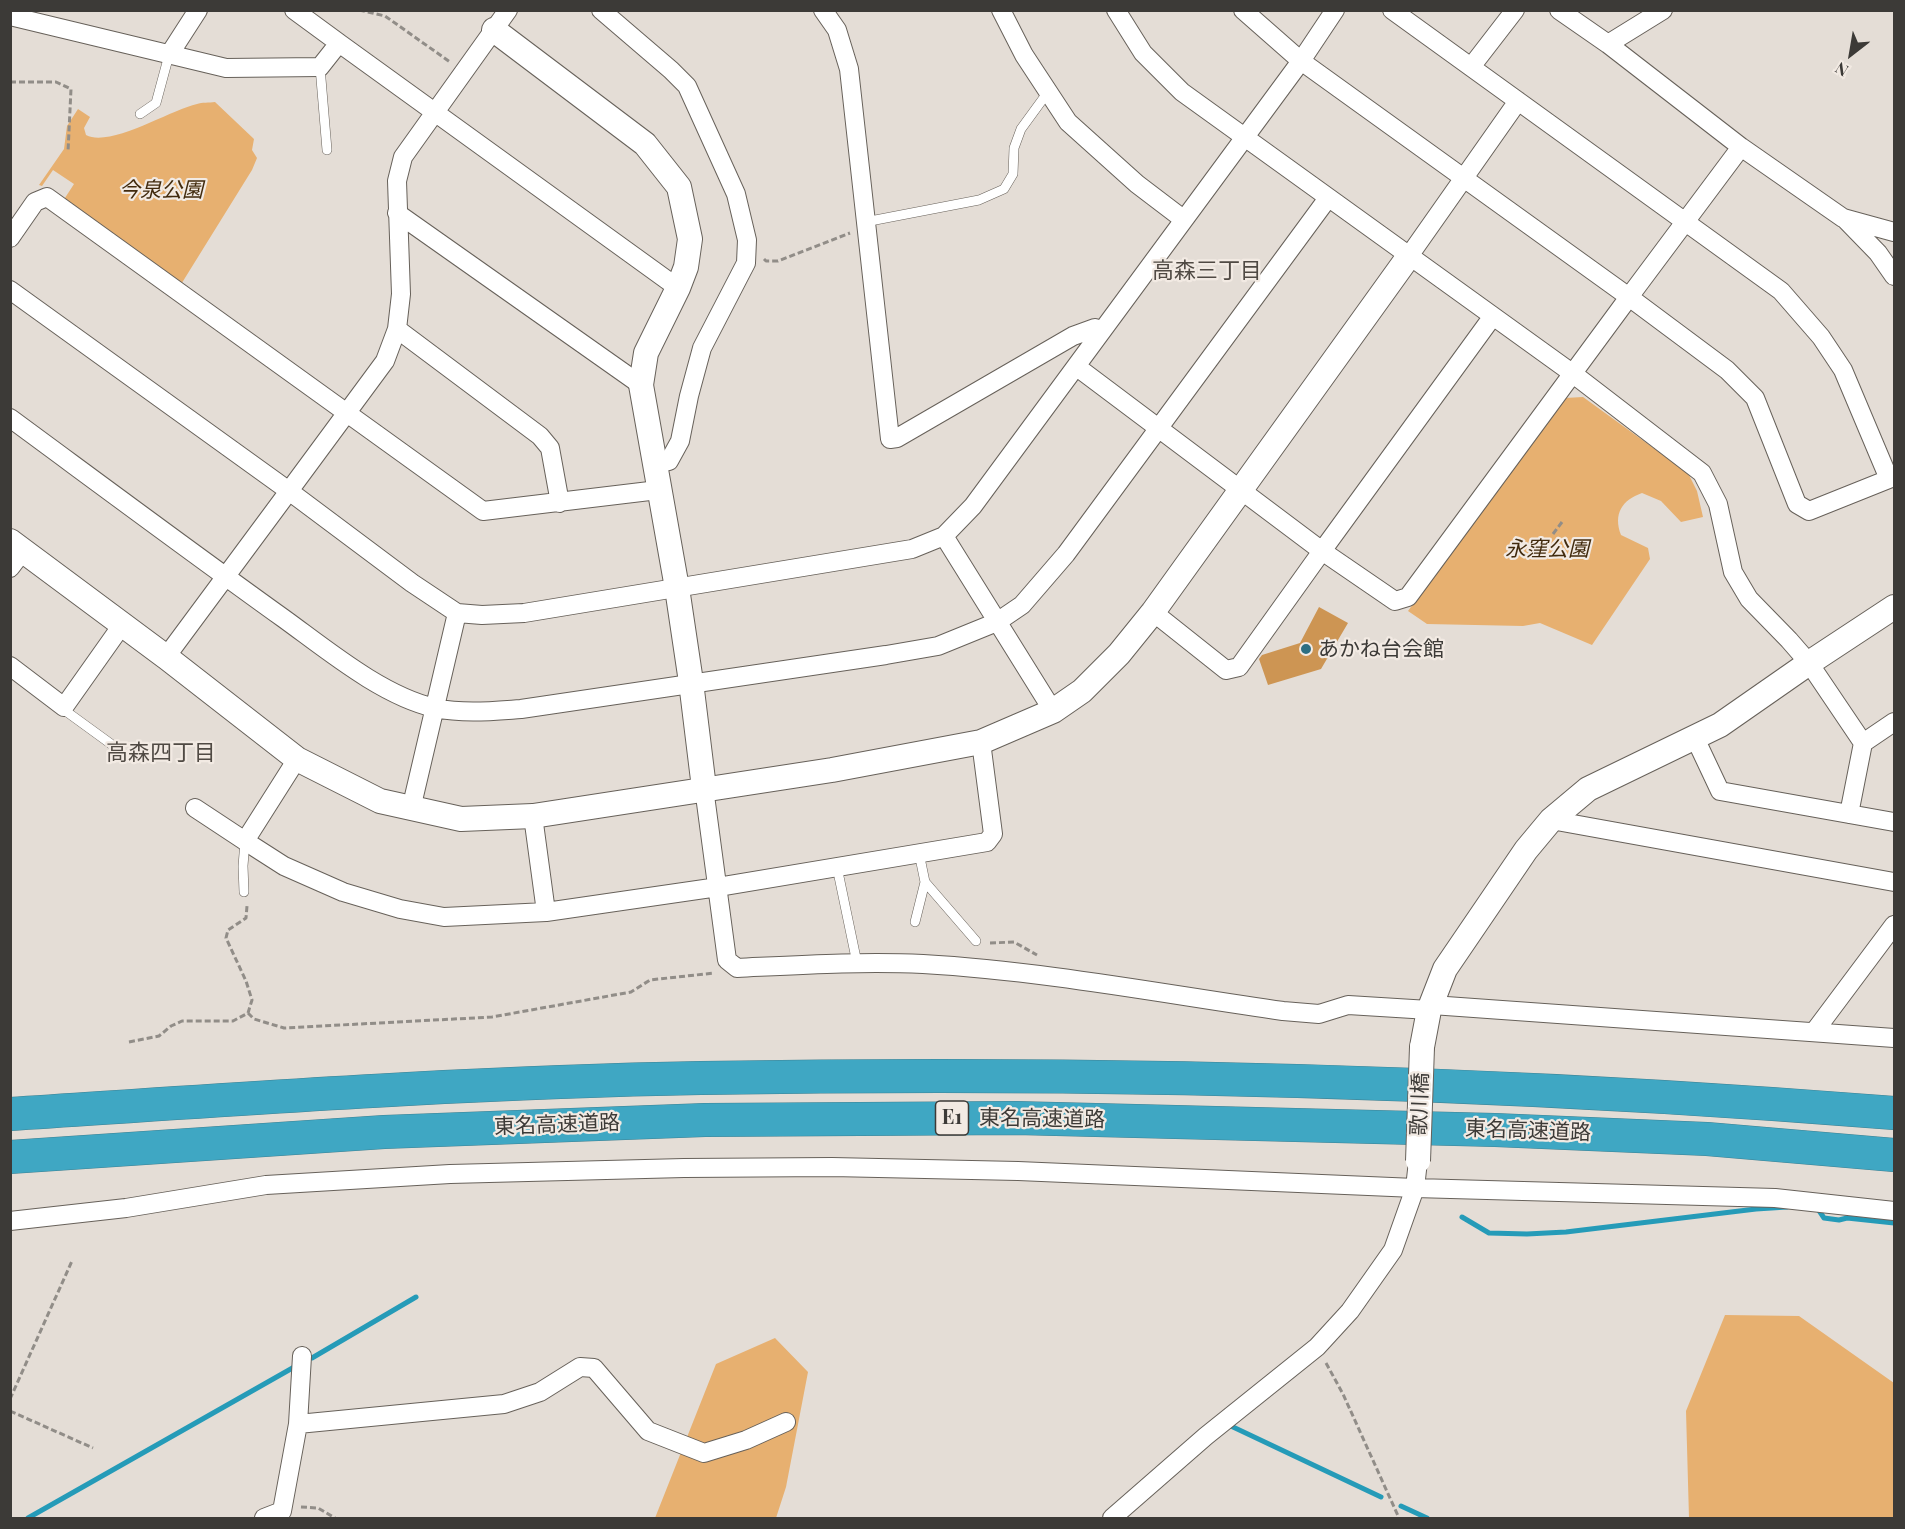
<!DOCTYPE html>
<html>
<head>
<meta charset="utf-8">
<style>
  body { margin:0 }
  #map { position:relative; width:1905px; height:1529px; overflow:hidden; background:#e4ddd6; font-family:"Playfair Display",serif }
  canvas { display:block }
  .frame { position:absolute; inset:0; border:12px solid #3c3a37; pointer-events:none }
  .north { position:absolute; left:1821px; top:24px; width:60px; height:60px; -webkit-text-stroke:4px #f2eae3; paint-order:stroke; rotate:211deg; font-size:16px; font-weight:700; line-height:24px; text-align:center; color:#3c3a37 }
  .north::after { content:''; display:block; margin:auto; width:21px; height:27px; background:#3c3a37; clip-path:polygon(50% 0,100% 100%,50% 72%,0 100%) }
</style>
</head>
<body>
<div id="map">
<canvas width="1905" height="1529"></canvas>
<div class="frame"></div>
<div class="north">N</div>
</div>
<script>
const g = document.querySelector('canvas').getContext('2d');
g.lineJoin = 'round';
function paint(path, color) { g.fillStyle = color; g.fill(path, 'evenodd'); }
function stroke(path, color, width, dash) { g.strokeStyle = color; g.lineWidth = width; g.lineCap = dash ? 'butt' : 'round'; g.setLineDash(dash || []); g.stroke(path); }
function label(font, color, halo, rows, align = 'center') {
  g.font = font + ' "Playfair Display","Noto Sans JP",serif'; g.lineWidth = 4.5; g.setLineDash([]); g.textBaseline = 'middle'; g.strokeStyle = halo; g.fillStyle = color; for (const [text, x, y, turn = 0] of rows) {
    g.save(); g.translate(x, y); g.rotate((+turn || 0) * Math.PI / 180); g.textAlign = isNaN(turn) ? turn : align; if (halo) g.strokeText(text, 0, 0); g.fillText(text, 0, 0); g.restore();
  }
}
const green = new Path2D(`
  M 215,102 L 254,139 L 252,150 L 257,158 L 252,170 L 180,286 L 63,201 L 74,184 L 53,170 L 42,186 L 39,185 L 64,149 L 67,126 L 78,109 L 90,117 L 84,128 L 86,135 C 110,148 170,110 197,104 C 202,102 209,103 215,102 Z
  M 1583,397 L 1688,473 L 1697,491 L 1703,517 L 1681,522 L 1661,501 L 1642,493 C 1622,500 1613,514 1621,535 L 1648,548 L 1650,559 L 1592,645 L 1540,623 L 1523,626 L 1427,624 L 1408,611 L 1565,398 Z
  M 1725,1315 L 1799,1316 L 1894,1383 L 1894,1518 L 1689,1518 L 1686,1411 Z
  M 775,1338 L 808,1372 L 786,1487 L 776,1518 L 655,1518 L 716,1364 Z`);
const stream = new Path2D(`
  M 1814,1209 L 1818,1209 L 1824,1218 L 1839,1220 L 1847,1218 L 1894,1223
  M 1462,1217 L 1489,1233 L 1527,1234 L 1566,1232 L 1756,1209 L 1787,1207
  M 312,1358 L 416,1297
  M 1233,1427 L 1381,1497
  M 1401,1506 L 1427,1518
  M 28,1518 L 296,1366`);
const building = new Path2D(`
  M 1319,607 L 1348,623 L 1321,669 L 1268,685 L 1259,659 L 1262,655 L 1300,643 Z`);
const path = new Path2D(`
  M 359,10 L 385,16 L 450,62
  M 10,82 L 56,82 L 71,89 L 68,152
  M 764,259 L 766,261 L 778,261 L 850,233
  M 1553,534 L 1562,522
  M 990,943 L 1014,942 L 1037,955
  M 248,1013 L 254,1019 L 284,1028 L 492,1017 L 631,992 L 650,980 L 714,973
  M 129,1042 L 159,1036 L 171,1026 L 182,1021 L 233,1021 L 248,1013 L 252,1000 L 246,981 L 226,938 L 228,930 L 246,918 L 247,906
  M 1326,1363 L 1343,1394 L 1399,1518
  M 10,1399 L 72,1261
  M 10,1411 L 93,1448
  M 301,1507 L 318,1508 L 335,1518`);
const service = new Path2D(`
  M 320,67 L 327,150
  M 140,114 L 156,103 L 169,55
  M 865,222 L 979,200 L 1004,189 L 1013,174 L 1014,148 L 1021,129 L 1048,92
  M 64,707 L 67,712 L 111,744
  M 919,853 L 925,882 L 976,941
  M 837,867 L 857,963
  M 244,892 L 243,866 L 245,841
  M 915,922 L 925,882`);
const minor = new Path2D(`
  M 294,10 L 339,43
  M 601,10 L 671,70 L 687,86 L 736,194 L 747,240 L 746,263 L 702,348 L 689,396 L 680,441 L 669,461 L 655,464
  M 823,10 L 837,30 L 849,69 L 890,439 L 897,438 L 1073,336 L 1095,328 L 1102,331
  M 1001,10 L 1024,55 L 1068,122 L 1137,184 L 1183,219
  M 1116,10 L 1143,53 L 1182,92 L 1572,373 L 1702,473 L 1718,504 L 1733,572 L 1749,599 L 1789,640 L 1809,663 L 1863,743 L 1849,814
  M 1243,10 L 1301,61 L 1629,297 L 1741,147 L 1608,44 L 1559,10
  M 1392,10 L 1781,291 L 1821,337 L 1843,370 L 1889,479 L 1809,511 L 1797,504 L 1755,398 L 1727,370 L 1629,297 L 1408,597 L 1395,601 L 1322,551 L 1493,316
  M 10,16 L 226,68 L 320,67 L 339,43 L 678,288
  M 1608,44 L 1663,10
  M 169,55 L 198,10
  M 1471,67 L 1515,10
  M 1741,147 L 1843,218 L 1894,232
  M 397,213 L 641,385
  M 1844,218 L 1878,253 L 1894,276
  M 10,238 L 35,202 L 47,197 L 483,511 L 658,490
  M 1409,256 L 1518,101
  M 10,290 L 289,491 L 385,361 L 397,329 L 401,294 L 397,181 L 403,157 L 508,10
  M 397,329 L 540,436 L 550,448 L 560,503
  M 1077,367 L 1322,551 L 1239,667 L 1226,670 L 1153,612
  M 10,418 C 101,485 191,552 283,618 C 326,649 382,696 435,708 C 464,714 492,711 521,709 L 886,655 L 938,646 L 997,622 L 1022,605 L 1066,554 L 1328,198
  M 944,536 L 1053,711
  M 10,568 L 23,551
  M 166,657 L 289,491 L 412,583 L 457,613 L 482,615 L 524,613 L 912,549 L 944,536 L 973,506 L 1301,61 L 1335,10
  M 10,666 L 64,707 L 122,625
  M 1695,738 L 1720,791 L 1894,822
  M 1863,743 L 1894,722
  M 297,759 L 245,841 L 284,866 L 343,892 L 400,909 L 444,917 L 546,912 L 718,887 L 987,842 L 993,834 L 981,742
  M 704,788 L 727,960 L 737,968 C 799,965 861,961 923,964 C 1044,971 1164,994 1283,1011 L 1319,1014 L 1348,1005 L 1429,1010
  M 195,808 L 245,841
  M 411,809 L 457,613
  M 533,816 L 546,912
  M 1551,820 L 1894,882
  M 1432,1005 L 1894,1038
  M 1814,1032 L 1894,925
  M 10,1221 L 126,1208 L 266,1185 L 450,1174 L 684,1168 L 832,1167 L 1018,1171 L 1415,1188 L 1775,1198 L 1894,1211
  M 298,1424 L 504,1404 L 540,1392 L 580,1367 L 594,1368 L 648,1431 L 704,1453 L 746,1440 L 786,1422
  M 264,1518 L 282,1511 L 298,1424 L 302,1356
  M 1112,1518 L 1206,1436 L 1317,1347 L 1350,1311 L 1393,1250 L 1415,1188 L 1418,1161`);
const tertiary = new Path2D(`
  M 494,30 L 645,144 L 679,187 L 690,239 L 686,267 L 678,288 L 646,353 L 641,385 L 677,588 L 691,682 L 704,788
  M 10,541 L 166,657 L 297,759 L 380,801 L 461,819 L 533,816 L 832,770 L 981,742 L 1053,711 L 1082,691 L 1119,654 L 1153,612 L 1409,256
  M 1422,1047 L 1429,1010 L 1445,969 L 1526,850 L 1551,820 L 1588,789 L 1720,725 L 1809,663 L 1894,607`);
const motorway = new Path2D(`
  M 10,1114 C 241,1099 471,1082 701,1078 C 1099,1071 1498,1081 1894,1113
  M 10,1157 L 384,1132 L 705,1120 L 1016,1118 L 1495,1130 L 1707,1139 L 1894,1155`);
const tertiaryBridge = new Path2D(`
  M 1418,1161 L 1422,1047`);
const markers = [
  [1306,649,6,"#2d6f82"]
];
const shields = [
  [952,1118,33]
];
const shieldNames = [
  ["E1",952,1118]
];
const parkNames = [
  ["今泉公園",161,190],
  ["永窪公園",1547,549]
];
const poiNames = [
  ["あかね台会館",1318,649]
];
const streetNames = [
  ["歌川橋",1420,1104,-88],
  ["東名高速道路",1042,1119,1],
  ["東名高速道路",557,1125,-2],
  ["東名高速道路",1528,1131,2]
];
const neighbourhoodNames = [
  ["高森三丁目",1207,271],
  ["高森四丁目",161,753]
];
paint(green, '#e7b070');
stroke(stream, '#259bb8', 5);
paint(building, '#cd9553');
stroke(service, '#67615a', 10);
stroke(minor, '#67615a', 20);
stroke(tertiary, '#67615a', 26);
stroke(motorway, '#3e8192', 34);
stroke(path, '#918d88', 3, [6, 3]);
stroke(service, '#fff', 9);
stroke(minor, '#fff', 18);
stroke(tertiary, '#fff', 24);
stroke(motorway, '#3fa7c3', 33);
stroke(tertiaryBridge, '#67615a', 26, []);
stroke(tertiaryBridge, '#fff', 24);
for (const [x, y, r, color] of markers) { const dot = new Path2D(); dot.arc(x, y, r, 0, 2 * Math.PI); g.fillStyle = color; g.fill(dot); stroke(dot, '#f2eae3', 2); }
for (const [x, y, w] of shields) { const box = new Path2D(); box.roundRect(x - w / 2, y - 17, w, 34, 4.5); g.fillStyle = '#f2eae3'; g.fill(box); stroke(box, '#3c3a37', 1.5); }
label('bold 20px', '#3c3a37', null, shieldNames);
label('italic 21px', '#412a0d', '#f2eae3', parkNames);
label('21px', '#3c3a37', '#f2eae3', poiNames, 'left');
label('21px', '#3c3a37', '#f2eae3', streetNames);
label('22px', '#504a44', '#f2eae3', neighbourhoodNames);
</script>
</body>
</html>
